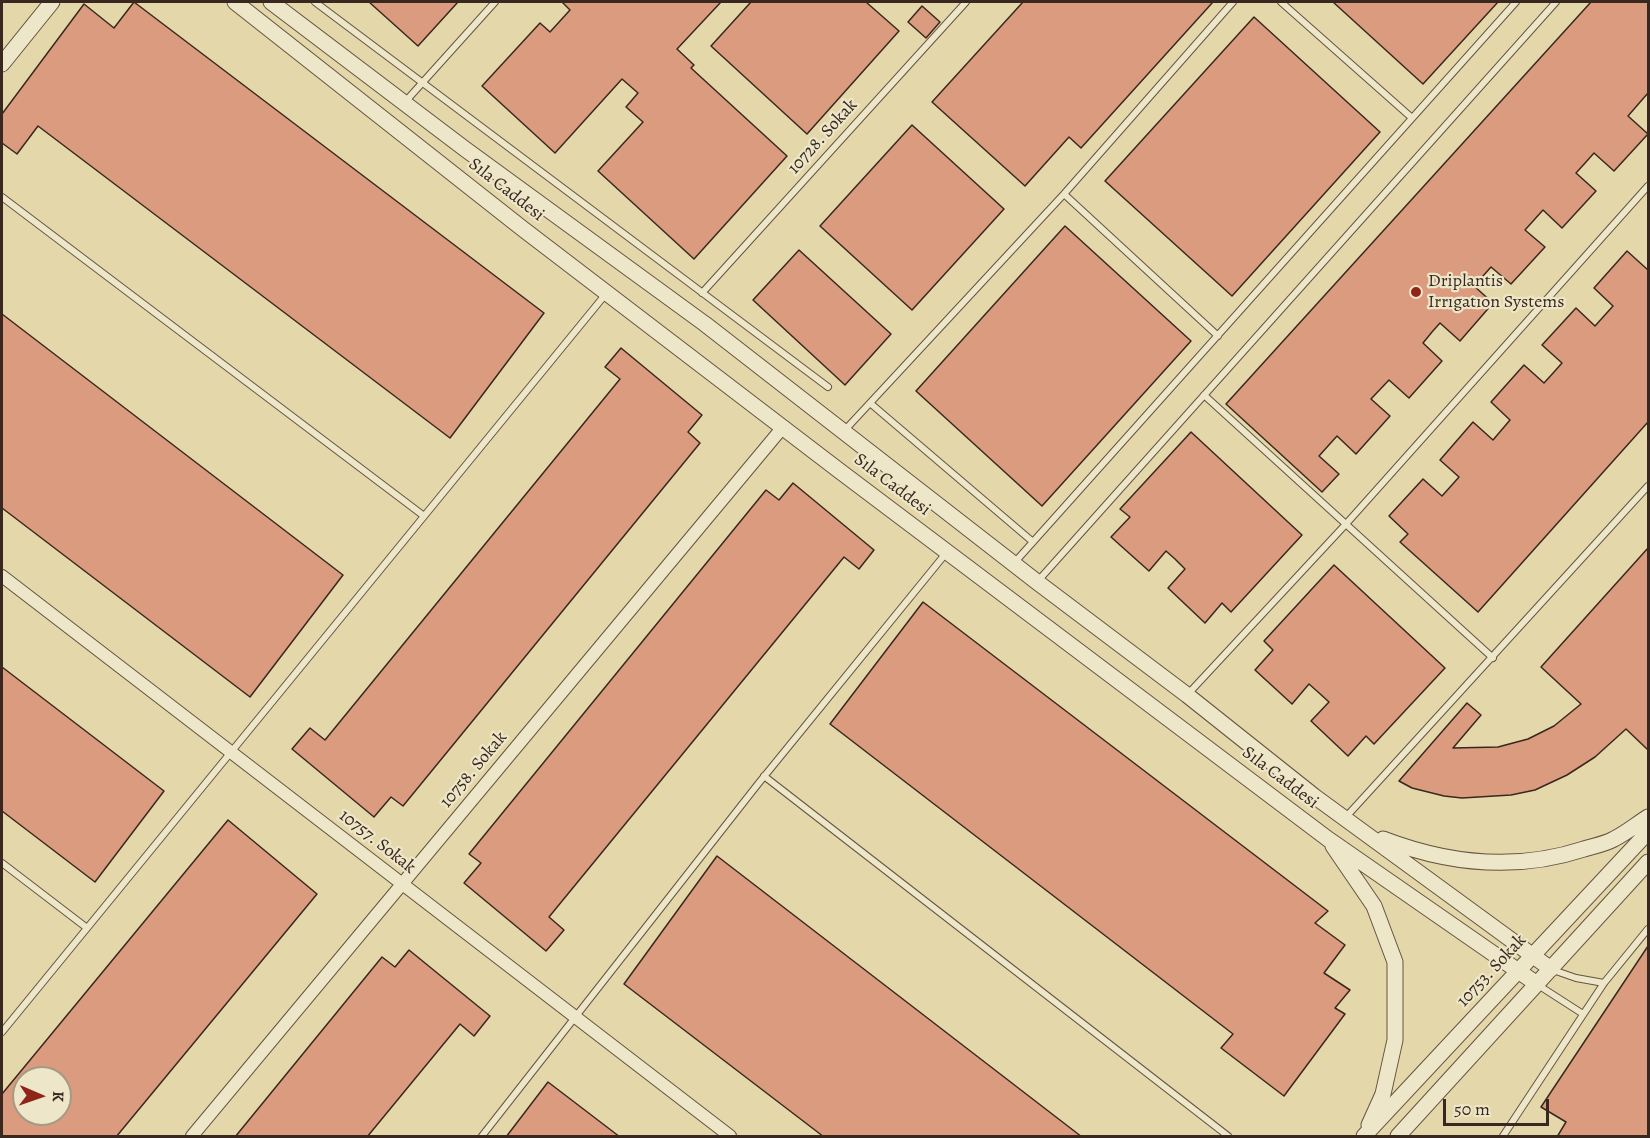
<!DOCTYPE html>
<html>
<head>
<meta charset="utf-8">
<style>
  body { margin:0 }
  #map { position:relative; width:1650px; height:1138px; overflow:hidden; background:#e4d8aa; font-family:Alegreya,serif }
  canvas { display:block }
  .frame { position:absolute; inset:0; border:3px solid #39281f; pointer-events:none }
  .north { position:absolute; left:12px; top:1066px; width:60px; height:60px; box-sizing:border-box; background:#ede6c8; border:2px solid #a59a84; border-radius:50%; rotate:92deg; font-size:16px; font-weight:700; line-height:24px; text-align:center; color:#39281f }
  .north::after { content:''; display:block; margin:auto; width:21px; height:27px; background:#8f2418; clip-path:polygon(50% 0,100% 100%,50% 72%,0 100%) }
  .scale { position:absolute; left:1443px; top:1099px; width:106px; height:27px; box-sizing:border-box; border:3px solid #39281f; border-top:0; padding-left:8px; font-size:18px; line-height:21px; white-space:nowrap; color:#39281f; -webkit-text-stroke:4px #ede6c8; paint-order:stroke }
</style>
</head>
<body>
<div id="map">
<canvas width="1650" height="1138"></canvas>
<div class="frame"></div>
<div class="north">K</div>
<div class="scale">50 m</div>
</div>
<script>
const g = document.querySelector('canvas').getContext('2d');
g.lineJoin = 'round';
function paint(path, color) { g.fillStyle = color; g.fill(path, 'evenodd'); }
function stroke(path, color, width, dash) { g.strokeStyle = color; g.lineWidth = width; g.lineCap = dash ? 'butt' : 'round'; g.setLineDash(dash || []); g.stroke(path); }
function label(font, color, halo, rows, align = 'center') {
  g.font = font + ' Alegreya,serif'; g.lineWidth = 4.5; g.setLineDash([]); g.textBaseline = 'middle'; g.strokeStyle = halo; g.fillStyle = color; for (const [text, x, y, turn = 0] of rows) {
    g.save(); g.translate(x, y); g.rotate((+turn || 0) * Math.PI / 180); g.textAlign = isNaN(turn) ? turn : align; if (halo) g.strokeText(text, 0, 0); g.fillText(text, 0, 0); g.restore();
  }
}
const building = new Path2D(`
  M 134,2 L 544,313 L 450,438 L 38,126 L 17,154 L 2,143 L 2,114 L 84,4 L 114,28 Z
  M 369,2 L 458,2 L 418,46 Z
  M 562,2 L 721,2 L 677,49 L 694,65 L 691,68 L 787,156 L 694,259 L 598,171 L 643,122 L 626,107 L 638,93 L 622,79 L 555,153 L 482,86 L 540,23 L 550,32 L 570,10 Z
  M 751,2 L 866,2 L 899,31 L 807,134 L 711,46 Z
  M 1023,2 L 1213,2 L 1081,148 L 1069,137 L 1025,186 L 932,102 Z
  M 1333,2 L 1498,2 L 1423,84 Z
  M 1591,2 L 1648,2 L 1648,93 L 1628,116 L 1648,134 L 1614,171 L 1594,153 L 1586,162 L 1576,173 L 1596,191 L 1562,228 L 1543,210 L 1525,230 L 1545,247 L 1511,284 L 1491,267 L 1483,276 L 1474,286 L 1493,303 L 1460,341 L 1440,323 L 1432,332 L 1423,343 L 1442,361 L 1409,398 L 1389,380 L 1371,399 L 1390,416 L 1356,454 L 1337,436 L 1319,456 L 1339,474 L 1322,492 L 1226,404 Z
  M 922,6 L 940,22 L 926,38 L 908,22 Z
  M 1254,17 L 1380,132 L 1232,296 L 1105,181 Z
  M 912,125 L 1004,209 L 912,310 L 820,226 Z
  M 1065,226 L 1191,341 L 1042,506 L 916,391 Z
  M 799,250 L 891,334 L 845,385 L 753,300 Z
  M 1627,251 L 1648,270 L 1648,422 L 1478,612 L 1400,542 L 1408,534 L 1389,516 L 1423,479 L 1442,496 L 1451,486 L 1459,477 L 1440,460 L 1473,422 L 1493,440 L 1510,420 L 1491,402 L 1524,365 L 1544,383 L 1554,372 L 1562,363 L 1542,345 L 1576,308 L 1595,326 L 1613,306 L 1594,288 Z
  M 2,314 L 343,575 L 250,697 L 2,508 Z
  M 621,348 L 702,415 L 688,432 L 700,443 L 403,806 L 391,797 L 374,817 L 292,749 L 310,728 L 325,740 L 620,379 L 605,367 Z
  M 1191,432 L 1302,535 L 1231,612 L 1222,603 L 1205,623 L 1168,588 L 1185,569 L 1175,559 L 1166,551 L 1149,571 L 1111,537 L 1130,517 L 1120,509 Z
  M 793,483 L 874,550 L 859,569 L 844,557 L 549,917 L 564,930 L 546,951 L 464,883 L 481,863 L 469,854 L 766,490 L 779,500 Z
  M 1648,548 L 1648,750 L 1626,729 L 1595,757 L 1567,775 L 1535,790 L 1511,795 L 1462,798 L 1444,796 L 1412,788 L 1399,781 L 1467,703 L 1481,715 L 1453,748 L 1498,747 L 1528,739 L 1554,726 L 1581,704 L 1541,667 Z
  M 1334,565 L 1445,668 L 1374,744 L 1366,736 L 1348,756 L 1311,721 L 1329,702 L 1318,692 L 1309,684 L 1292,704 L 1255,670 L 1273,650 L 1264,641 Z
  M 923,602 L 1328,911 L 1315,923 L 1345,945 L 1324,973 L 1350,990 L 1335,1008 L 1345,1014 L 1284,1096 L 1221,1048 L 1233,1034 L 830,724 Z
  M 2,667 L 164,791 L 95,882 L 2,811 Z
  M 228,820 L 317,894 L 116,1137 L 2,1137 L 2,1094 ZM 24,1078 L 60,1078 L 60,1114 L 24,1114 Z
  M 717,856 L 1082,1137 L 824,1137 L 624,984 Z
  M 1648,946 L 1648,1137 L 1557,1137 L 1566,1122 L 1541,1107 Z
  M 409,950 L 490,1016 L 474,1036 L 460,1024 L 367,1137 L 235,1137 L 382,957 L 395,967 Z
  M 548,1082 L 620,1137 L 506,1137 Z`);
const service = new Path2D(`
  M 315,2 L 828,387
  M 1281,2 L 1412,118
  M 405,102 L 495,2
  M 1064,194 L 1218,336
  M 2,197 L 424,516
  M 702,293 L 966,2
  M 1204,395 L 1493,658
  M 870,403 L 1033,542
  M 844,431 L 1064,194 L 1233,2
  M 1015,562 L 1516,2
  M 1037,582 L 1556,2
  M 1188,694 L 1346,524 L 1648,186
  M 764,776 L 1228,1136
  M 1345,818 L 1648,486
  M 2,863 L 87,928
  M 1553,970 L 1576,978 L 1604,983
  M 1538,985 L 1583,1014
  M 2,1032 L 605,295
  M 482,1136 L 758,784 L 947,552
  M 1503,1136 L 1604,983 L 1648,929`);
const minor = new Path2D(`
  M 2,576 L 730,1136
  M 192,1136 L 783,427`);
const tertiary = new Path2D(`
  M 235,2 L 523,229 L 841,472 L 1328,839 L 1537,984
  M 271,2 L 465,149 L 705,324 L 1037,582 L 1187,695 L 1314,796 L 1551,969
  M 2,64 L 52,2
  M 1383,839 C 1448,864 1517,871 1584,849 C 1594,846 1605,844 1614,839 C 1626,833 1637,824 1648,817
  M 1333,846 L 1374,906 L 1395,962 L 1395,1040 L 1383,1094 L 1369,1125
  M 1364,1136 L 1648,832
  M 1398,1136 L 1648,862`);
const markers = [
  [1416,292,6,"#8f2418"]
];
const streetNames = [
  ["10728. Sokak",823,137,-48],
  ["Sıla Caddesi",506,190,38],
  ["Sıla Caddesi",892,485,37],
  ["10758. Sokak",474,770,-50],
  ["Sıla Caddesi",1280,778,37],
  ["10757. Sokak",377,842,38],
  ["10753. Sokak",1492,971,-47]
];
const poiNames = [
  ["Driplantis",1428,282],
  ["Irrıgatıon Systems",1428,303]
];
paint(building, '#db9b7e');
stroke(building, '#39281f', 1.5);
stroke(service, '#645442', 8);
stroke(minor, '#645442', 14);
stroke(tertiary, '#645442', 17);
stroke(service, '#ede6c8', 6);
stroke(minor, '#ede6c8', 12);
stroke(tertiary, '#ede6c8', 15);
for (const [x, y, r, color] of markers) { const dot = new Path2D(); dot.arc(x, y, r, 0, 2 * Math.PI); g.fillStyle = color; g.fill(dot); stroke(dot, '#ede6c8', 2); }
label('18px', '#39281f', '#ede6c8', streetNames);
label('18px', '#39281f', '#ede6c8', poiNames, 'left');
</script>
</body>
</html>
